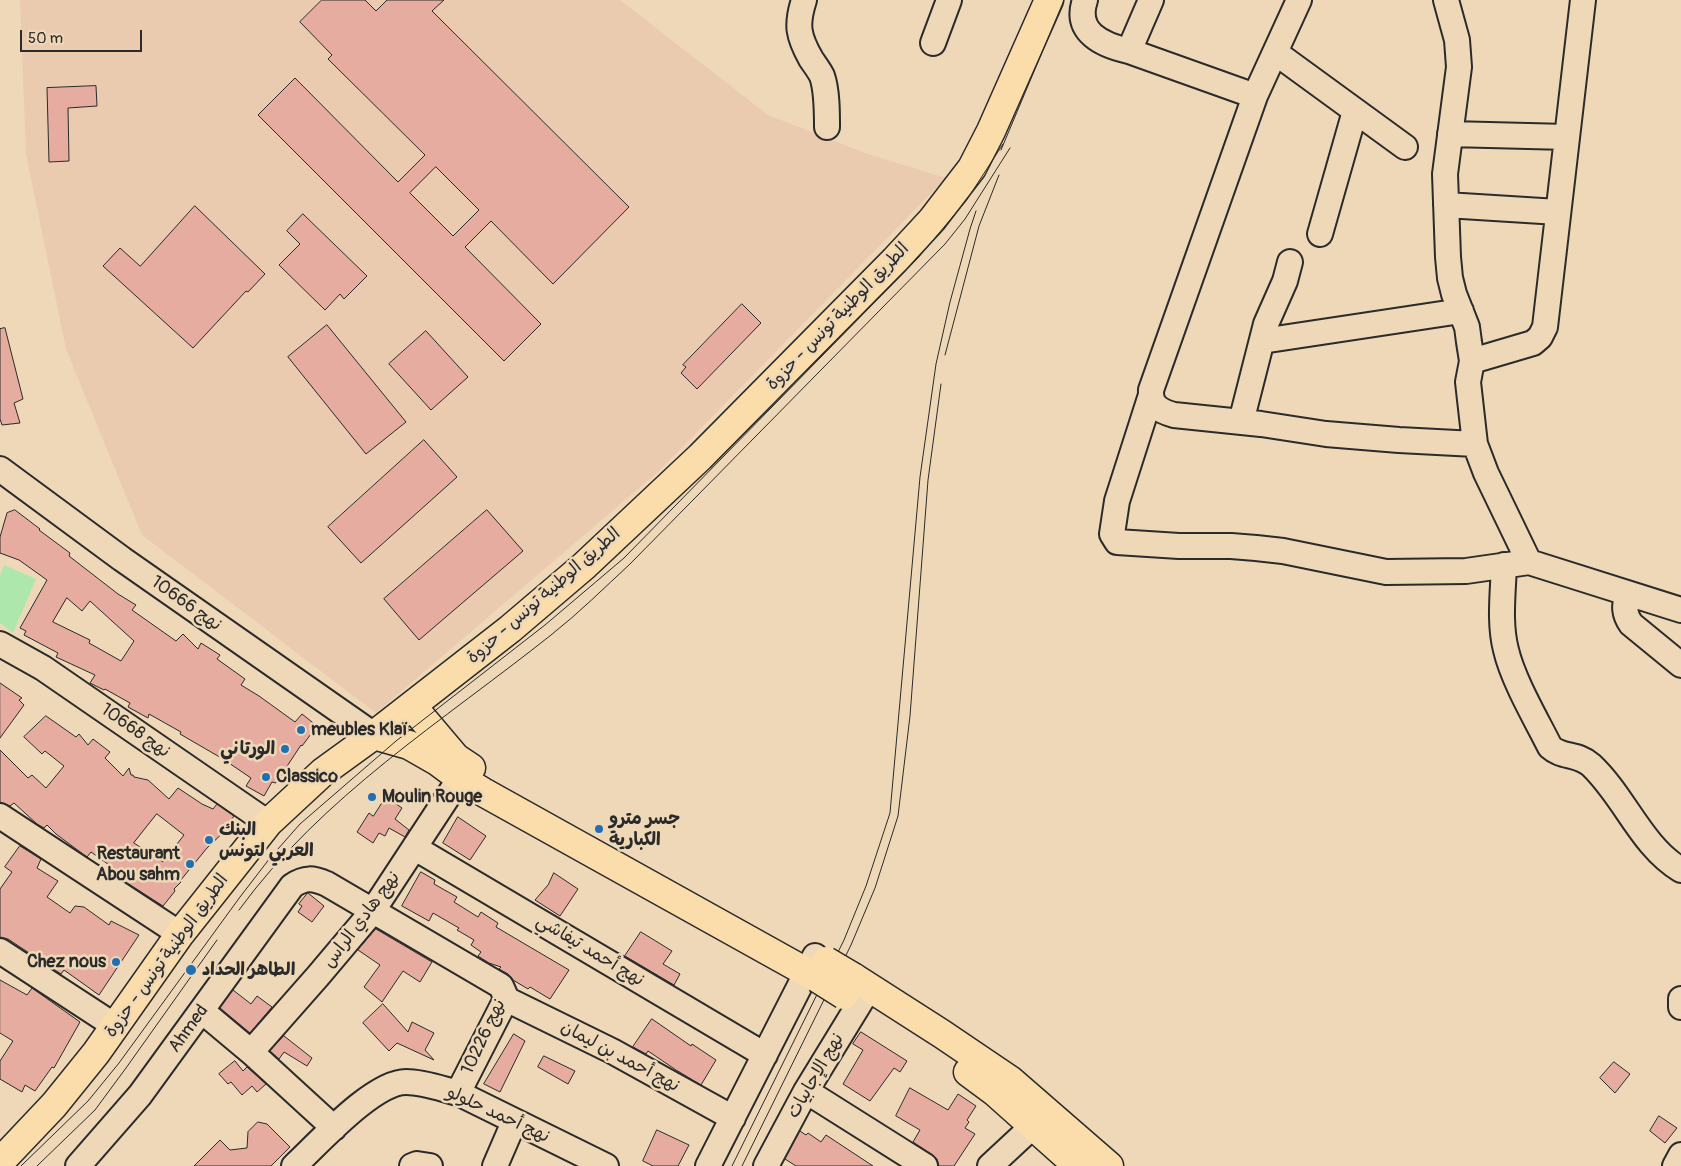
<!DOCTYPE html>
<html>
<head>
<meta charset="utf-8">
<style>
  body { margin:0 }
  #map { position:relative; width:1681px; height:1166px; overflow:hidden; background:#eed8b7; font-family:Pangolin,sans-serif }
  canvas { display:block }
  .scale { position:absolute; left:20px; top:30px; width:122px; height:22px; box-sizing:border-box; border:2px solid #2b2b2b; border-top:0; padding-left:6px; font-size:15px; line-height:18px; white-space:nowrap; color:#2b2b2b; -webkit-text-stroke:4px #eed8b7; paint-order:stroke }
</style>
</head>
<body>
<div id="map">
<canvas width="1681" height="1166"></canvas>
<div class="scale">50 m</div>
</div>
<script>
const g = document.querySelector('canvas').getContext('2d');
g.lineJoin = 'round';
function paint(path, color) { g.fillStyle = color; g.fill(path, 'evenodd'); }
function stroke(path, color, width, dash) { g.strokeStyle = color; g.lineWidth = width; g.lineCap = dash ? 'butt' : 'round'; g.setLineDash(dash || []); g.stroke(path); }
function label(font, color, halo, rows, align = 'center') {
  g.font = font + ' Pangolin,"Playpen Sans Arabic",sans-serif'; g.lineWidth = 5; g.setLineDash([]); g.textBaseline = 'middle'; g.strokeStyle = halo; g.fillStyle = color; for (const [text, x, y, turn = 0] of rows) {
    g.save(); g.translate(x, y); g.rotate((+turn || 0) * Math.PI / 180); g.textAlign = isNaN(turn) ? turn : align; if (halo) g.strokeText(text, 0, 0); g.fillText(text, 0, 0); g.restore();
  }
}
const built = new Path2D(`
  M 20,0 L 620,0 L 768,115 L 868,154 L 946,178 L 659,471 L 376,713 L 142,535 L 66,349 L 26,154 Z`);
const green = new Path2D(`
  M 4,565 L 36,579 L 13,633 L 0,623 L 0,575 Z`);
const building = new Path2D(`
  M 322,0 L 365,0 L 376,11 L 387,0 L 444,0 L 432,11 L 629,207 L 553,284 L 491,221 L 465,247 L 541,324 L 504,361 L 258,115 L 295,78 L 398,182 L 425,155 L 328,59 L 332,55 L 300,22 ZM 436,167 L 479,210 L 453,236 L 410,193 Z
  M 96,86 L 97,106 L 68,108 L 69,161 L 49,162 L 47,88 Z
  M 195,206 L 265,274 L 248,292 L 246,291 L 193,348 L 103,266 L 120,248 L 140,266 Z
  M 303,214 L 367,276 L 344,299 L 340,294 L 325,310 L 279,265 L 300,244 L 287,231 Z
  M 742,304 L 761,323 L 697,389 L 681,373 L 686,367 L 683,365 Z
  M 327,325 L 406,422 L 366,454 L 288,357 Z
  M 5,328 L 23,399 L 14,403 L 20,423 L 2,425 L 0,419 L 0,329 Z
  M 426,331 L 468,377 L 431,410 L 389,364 Z
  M 424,440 L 457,477 L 361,563 L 328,527 Z
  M 15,510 L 40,529 L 39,530 L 70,553 L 69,556 L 118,594 L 136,605 L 132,610 L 176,641 L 183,634 L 198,649 L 201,643 L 220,655 L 217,659 L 245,679 L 241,685 L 259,696 L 295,722 L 302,714 L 317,726 L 302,746 L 301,745 L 276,783 L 272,782 L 264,796 L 246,786 L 251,778 L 223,759 L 180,734 L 181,732 L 149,714 L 148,718 L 128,707 L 130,703 L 105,689 L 104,690 L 90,683 L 95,675 L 56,657 L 58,653 L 24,635 L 26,631 L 20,628 L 47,580 L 19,560 L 0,553 L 0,537 L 7,513 ZM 67,598 L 82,611 L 90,601 L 134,641 L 121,661 L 89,643 L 90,640 L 53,622 Z
  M 487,510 L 523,551 L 419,640 L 384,599 Z
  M 0,683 L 22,698 L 19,700 L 24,705 L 0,738 Z
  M 46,716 L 76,737 L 79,734 L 88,745 L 93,739 L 110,752 L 105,758 L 123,776 L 129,768 L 131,775 L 133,775 L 134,777 L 148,780 L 169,799 L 178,788 L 202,804 L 213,809 L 217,804 L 234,816 L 228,824 L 230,826 L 207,848 L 180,881 L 181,882 L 174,889 L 175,891 L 163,906 L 110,872 L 112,867 L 91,852 L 87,857 L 56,834 L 47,825 L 44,828 L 37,824 L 14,803 L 10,806 L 0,802 L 0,750 L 28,778 L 32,775 L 46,788 L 64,766 L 45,751 L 42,754 L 24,737 ZM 157,814 L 184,835 L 163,862 L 134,843 Z
  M 386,797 L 402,808 L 395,819 L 409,830 L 405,837 L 389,828 L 385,836 L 379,833 L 373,843 L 357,832 L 369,813 L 373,816 Z
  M 458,817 L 486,836 L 470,860 L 443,843 Z
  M 20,846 L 41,859 L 37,868 L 58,881 L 47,897 L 70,913 L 75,906 L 84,907 L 109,925 L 111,921 L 139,935 L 99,995 L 64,970 L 61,974 L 8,939 L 0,937 L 0,889 L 12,872 L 5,867 Z
  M 421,872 L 435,880 L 434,884 L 457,897 L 454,902 L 478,917 L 481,912 L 498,923 L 496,927 L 569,970 L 550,999 L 530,987 L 528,989 L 513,980 L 508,974 L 499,969 L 501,967 L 489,963 L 478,956 L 481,952 L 471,945 L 474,940 L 457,930 L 459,928 L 433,913 L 429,921 L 402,906 Z
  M 554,873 L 578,889 L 560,916 L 535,900 L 548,885 Z
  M 308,893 L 324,906 L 312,922 L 298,912 L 302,906 L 299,904 Z
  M 376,929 L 432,962 L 420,982 L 403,971 L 382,1002 L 364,987 L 380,965 L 358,950 Z
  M 641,932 L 672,951 L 663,964 L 680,974 L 674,985 L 625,956 Z
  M 0,980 L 27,995 L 32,988 L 80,1022 L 54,1068 L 52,1067 L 35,1091 L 25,1085 L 22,1092 L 0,1079 L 0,1061 L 13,1041 L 0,1033 Z
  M 233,990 L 251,1004 L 257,996 L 272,1007 L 250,1033 L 220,1008 Z
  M 383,1004 L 408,1032 L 412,1022 L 434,1033 L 425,1050 L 434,1060 L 397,1043 L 389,1051 L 363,1023 Z
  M 652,1019 L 691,1046 L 692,1044 L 716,1060 L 701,1085 L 676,1070 L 648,1051 L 646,1054 L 633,1047 Z
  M 861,1032 L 907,1061 L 900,1072 L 894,1068 L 870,1101 L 843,1084 L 863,1050 L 853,1044 Z
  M 514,1034 L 525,1041 L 500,1092 L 484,1084 Z
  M 284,1036 L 312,1058 L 307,1066 L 284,1052 L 279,1059 L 270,1051 Z
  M 544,1056 L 575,1071 L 568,1084 L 538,1067 Z
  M 235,1061 L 243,1071 L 247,1067 L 266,1084 L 257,1092 L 252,1086 L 242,1095 L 231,1082 L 228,1084 L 219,1074 Z
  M 1614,1062 L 1630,1074 L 1615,1093 L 1600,1078 Z
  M 910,1088 L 948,1110 L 958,1094 L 976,1106 L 967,1120 L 969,1122 L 965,1128 L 975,1134 L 954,1166 L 939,1166 L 937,1159 L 933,1155 L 913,1142 L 920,1130 L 896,1116 Z
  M 1659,1116 L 1677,1128 L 1665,1143 L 1650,1131 Z
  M 258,1122 L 267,1124 L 290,1147 L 271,1166 L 194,1166 L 220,1140 L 230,1150 L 247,1148 L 248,1132 Z
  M 657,1130 L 689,1145 L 678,1166 L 653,1166 L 643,1161 Z
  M 800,1131 L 806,1135 L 808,1133 L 821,1142 L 826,1135 L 873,1166 L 796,1166 L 785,1159 Z`);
const minor = new Path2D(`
  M 804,0 C 796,25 798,36 811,59 C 815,65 819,70 822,76 C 827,90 827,112 827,127
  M 1085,0 C 1074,32 1102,45 1129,51
  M 1151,0 L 1129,51 L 1255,96
  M 1299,0 L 1255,96 L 1151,390 C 1150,406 1160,411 1174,415 L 1261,424 L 1326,434 L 1399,440 L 1475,444
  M 1446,0 L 1457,40 L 1459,67 L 1445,174 L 1448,257 L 1450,278 L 1454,294 L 1467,327 L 1469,342 L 1472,361 L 1468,382 L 1475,444 L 1486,473 L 1529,562
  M 933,43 L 949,0
  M 1276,53 L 1405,147
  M 1450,134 L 1567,137
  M 1446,205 L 1558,212
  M 1320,234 L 1355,111
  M 1262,341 L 1461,311
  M 1472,361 L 1533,343 L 1540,337 L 1545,327 L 1583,0
  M 1150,398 L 1117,501 L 1112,534 L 1117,542 L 1179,546 L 1231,546 L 1256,548 L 1283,551 L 1386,572 L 1466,571 L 1529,562 L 1681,610
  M 1241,422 L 1266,324 L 1285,281 L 1290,262
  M 0,469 L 122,559 L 374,735
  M 1504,565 C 1503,593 1499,623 1506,650 C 1513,680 1536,719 1550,747 C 1562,758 1578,753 1591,765 C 1625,797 1641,846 1681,870
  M 1627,594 C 1624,606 1624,614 1631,624 L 1681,665
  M 0,644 L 43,668 L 268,823
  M 0,816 L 180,934
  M 415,848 L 765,1055
  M 0,951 L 115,1026
  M 506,999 L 612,1051 L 733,1118
  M 1681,999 L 1681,1007
  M 202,1011 L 251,1052 L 334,1128
  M 251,1052 L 318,976 L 372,912 L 460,778
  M 806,1091 L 925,1166
  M 78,1166 L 140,1095 L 292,886 C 305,877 313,878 327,884 L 501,986 L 505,995 L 506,999 L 458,1093
  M 294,1166 C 318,1144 373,1082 406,1082 C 424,1082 442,1089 458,1093 L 606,1166
  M 412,1166 L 417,1164 L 430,1166
  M 495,1166 L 514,1122
  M 708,1166 L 815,956
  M 766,1166 L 806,1091 L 869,988
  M 990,1166 L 1033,1126 L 1044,1110
  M 1675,1166 L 1681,1155`);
const major = new Path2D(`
  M 412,706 L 456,758 L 471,768
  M 374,735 L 409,745 L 437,761 L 460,778 L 483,792 L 817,978
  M 853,977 L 942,1034 L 1010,1080 L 1109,1166
  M 968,1072 L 995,1092 L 1078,1166
  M 0,1162 L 54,1105 L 96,1053 L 180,934 L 268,823 L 323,772 L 374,735 L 510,629 L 584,566 L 700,457 L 895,260 L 932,220 L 972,168 L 991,131 L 1049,0`);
const tram = new Path2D(`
  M 1001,150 L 1064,0
  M 945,355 L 979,226 L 999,175
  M 239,910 C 322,796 443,721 551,635 C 579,613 604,588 630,564 L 945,244 L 965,219 L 1010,148
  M 21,1166 L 88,1101 L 119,1063 L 240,897 L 270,858 L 300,824 L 396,741 L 545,625 L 624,558 L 918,258 L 966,201 L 1003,144
  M 37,1166 L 95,1110 L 126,1068 L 217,940
  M 732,1166 L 844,940 L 866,886 L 890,813 L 920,477 L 936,364 L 950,302 L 970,229 L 976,211
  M 742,1166 L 851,945 L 875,888 L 898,816 L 910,716 L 928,480 L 941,384`);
const majorBridge = new Path2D(`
  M 826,961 L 853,977
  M 817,978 L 844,995`);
const markers = [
  [301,730,5,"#1f6fb2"],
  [285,749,5,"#1f6fb2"],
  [266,777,5,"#1f6fb2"],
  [372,797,5,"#1f6fb2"],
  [599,829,5,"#1f6fb2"],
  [209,840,5,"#1f6fb2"],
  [190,864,5,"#1f6fb2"],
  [116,962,5,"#1f6fb2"],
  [191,970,6,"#1f6fb2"]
];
const streetNames = [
  ["الطريق الوطنية تونس - حزوة",838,317,-46],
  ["الطريق الوطنية تونس - حزوة",544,596,-41],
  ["نهج 10666",186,604,35],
  ["نهج 10668",135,731,35],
  ["نهج هادي الراس",362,920,-53],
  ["نهج أحمد تيفاشي",590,951,31],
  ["الطريق الوطنية تونس - حزوة",167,956,-54],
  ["Ahmed",189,1029,-54],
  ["نهج 10226",484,1037,-65],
  ["نهج أحمد بن ليمان",620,1057,28],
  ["نهج الإجابيات",816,1076,-60],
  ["نهج أحمد حلولو",498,1115,25]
];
const poiNames = [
  ["meubles Klaï",311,730],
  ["الورتاني",275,749,"right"],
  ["Classico",276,777],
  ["Moulin Rouge",382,797],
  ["جسر مترو",609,819],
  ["الكبارية",609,840],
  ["البنك",219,830],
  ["العربي لتونس",219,851],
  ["Restaurant",180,854,"right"],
  ["Abou sahm",180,875,"right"],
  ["Chez nous",106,962,"right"],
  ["الطاهر الحداد",202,970]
];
paint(built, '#ebcbb0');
paint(green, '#aee7ab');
paint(building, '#e5ac9f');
stroke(building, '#2b2b2b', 1);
stroke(minor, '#2b2b2b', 28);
stroke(major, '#2b2b2b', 31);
stroke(minor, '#eed8b7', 24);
stroke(major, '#faddab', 28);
stroke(tram, '#2b2b2b', 1);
stroke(majorBridge, '#2b2b2b', 31, []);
stroke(majorBridge, '#faddab', 28);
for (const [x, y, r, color] of markers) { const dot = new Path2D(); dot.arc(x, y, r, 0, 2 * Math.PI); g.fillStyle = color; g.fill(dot); stroke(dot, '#eed8b7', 2); }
label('18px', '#2b2b2b', '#eed8b7', streetNames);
label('bold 18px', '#2b2b2b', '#eed8b7', poiNames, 'left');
</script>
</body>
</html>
